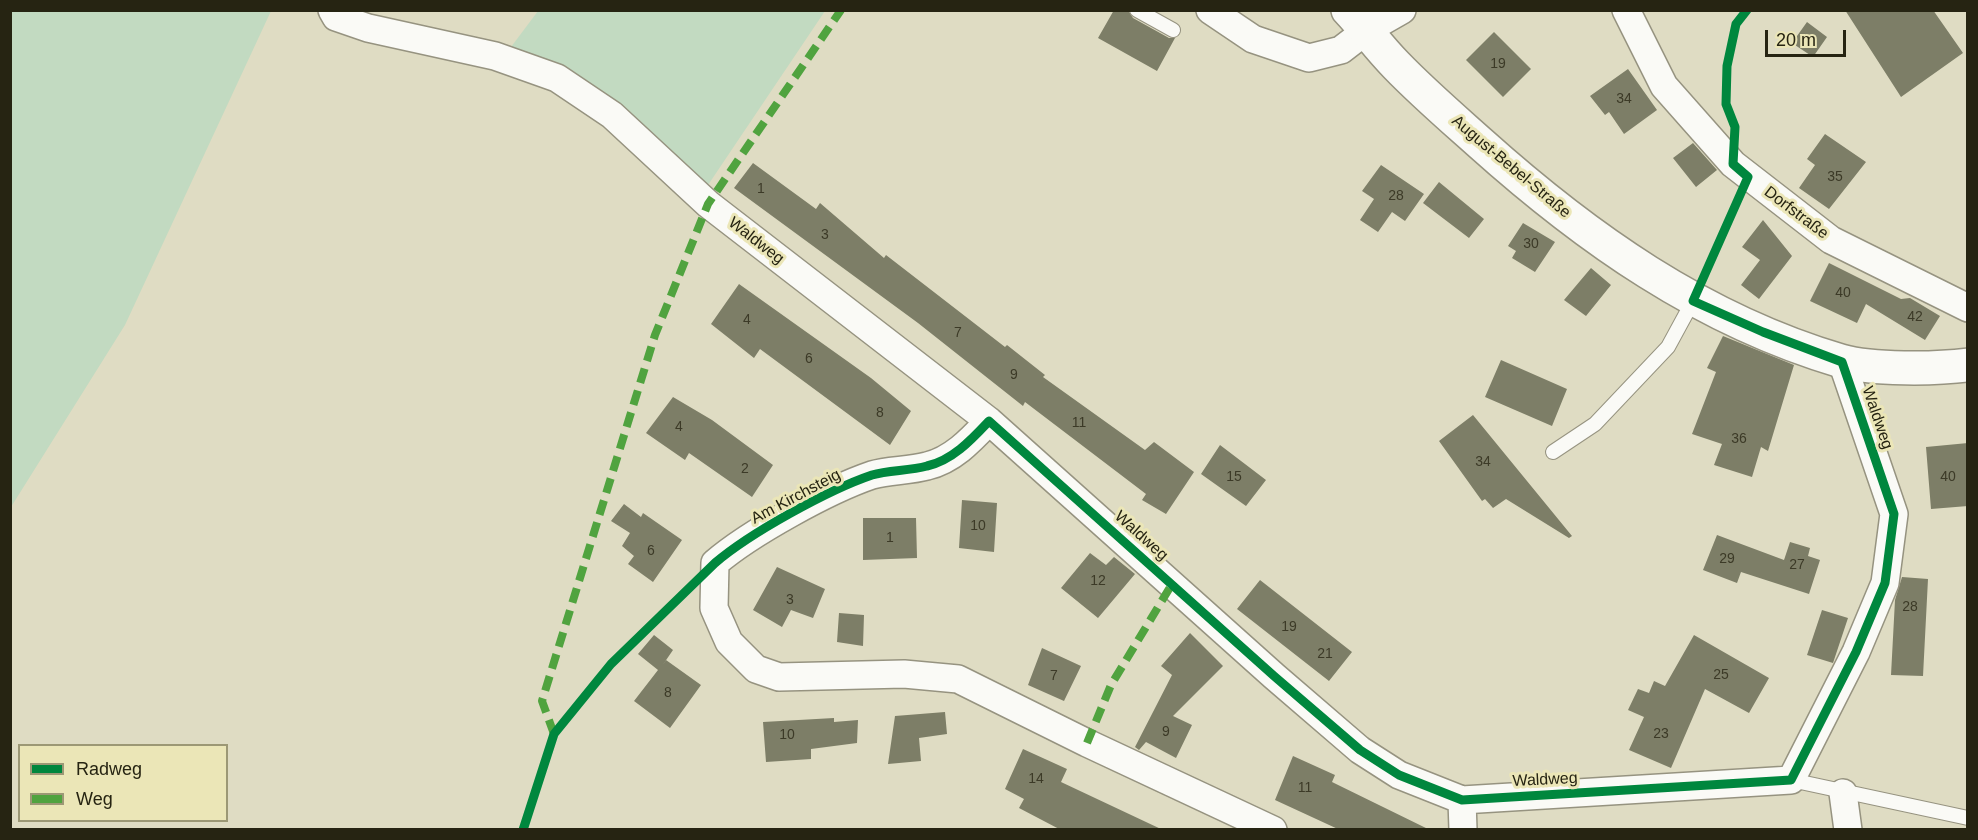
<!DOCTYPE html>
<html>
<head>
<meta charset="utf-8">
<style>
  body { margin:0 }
  #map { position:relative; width:1978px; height:840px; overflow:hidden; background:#dfdcc3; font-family:Helvetica,sans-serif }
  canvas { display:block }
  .frame { position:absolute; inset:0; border:12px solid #262412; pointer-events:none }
  .legend { position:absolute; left:18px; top:744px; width:210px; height:78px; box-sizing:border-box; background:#ebe6b7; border:2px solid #9c9875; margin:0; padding:8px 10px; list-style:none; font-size:18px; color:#262412 }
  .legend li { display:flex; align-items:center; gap:12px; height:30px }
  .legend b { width:30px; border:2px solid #9c9875 }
  .scale { position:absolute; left:1765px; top:30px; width:81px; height:27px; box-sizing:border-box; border:3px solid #262412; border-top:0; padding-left:8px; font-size:18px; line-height:21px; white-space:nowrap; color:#262412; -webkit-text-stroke:4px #ebe6b7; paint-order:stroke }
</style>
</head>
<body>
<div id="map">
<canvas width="1978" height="840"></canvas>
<div class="frame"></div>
<ul class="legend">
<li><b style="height:8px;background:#00873e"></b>Radweg</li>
<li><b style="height:8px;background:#50a33f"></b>Weg</li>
</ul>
<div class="scale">20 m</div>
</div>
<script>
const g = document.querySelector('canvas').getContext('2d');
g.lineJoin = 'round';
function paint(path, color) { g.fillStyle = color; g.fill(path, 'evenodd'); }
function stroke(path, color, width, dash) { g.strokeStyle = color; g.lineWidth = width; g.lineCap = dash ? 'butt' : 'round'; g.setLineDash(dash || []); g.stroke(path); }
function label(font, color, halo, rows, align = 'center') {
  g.font = font + ' Helvetica,sans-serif'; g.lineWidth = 6; g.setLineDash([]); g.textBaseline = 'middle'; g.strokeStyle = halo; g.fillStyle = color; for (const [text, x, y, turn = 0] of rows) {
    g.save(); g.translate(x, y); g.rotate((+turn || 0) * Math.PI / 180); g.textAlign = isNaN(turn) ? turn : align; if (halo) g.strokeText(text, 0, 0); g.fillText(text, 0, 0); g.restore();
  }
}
const green = new Path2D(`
  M 11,10 L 271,11 L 125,325 L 11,507 Z
  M 538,11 L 825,11 L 706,188 L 508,51 Z`);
const building = new Path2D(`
  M 1114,10 L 1128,10 L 1133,18 L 1169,38 L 1175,38 L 1157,71 L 1098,38 Z
  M 1845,10 L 1933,10 L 1963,53 L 1901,97 Z
  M 1807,22 L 1827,37 L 1813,57 L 1792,43 Z
  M 1494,32 L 1531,69 L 1503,97 L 1466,60 Z
  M 1628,69 L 1657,110 L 1624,134 L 1609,112 L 1605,115 L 1590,96 Z
  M 1825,134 L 1866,162 L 1829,209 L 1799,188 L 1815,165 L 1807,159 Z
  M 1693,143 L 1717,170 L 1696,187 L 1673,158 Z
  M 753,163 L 816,209 L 820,203 L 884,258 L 886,255 L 1005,347 L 1007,345 L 1045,375 L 1043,377 L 1145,450 L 1154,442 L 1194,472 L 1166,514 L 1142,500 L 1146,494 L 1025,402 L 1023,406 L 918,323 L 734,188 Z
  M 1381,165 L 1424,194 L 1405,221 L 1392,212 L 1378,232 L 1360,220 L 1374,199 L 1362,191 Z
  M 1439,182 L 1484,219 L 1469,238 L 1423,203 Z
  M 1763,220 L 1792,256 L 1759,299 L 1741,285 L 1760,260 L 1742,247 Z
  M 1523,223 L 1555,242 L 1535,272 L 1512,258 L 1516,251 L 1508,246 Z
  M 1829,263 L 1901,299 L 1910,298 L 1940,316 L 1925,340 L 1866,304 L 1857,323 L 1810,301 Z
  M 1591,268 L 1611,285 L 1586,316 L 1564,300 Z
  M 739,284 L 871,378 L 911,411 L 890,445 L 760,349 L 754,358 L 711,324 Z
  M 1723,336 L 1794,365 L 1768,451 L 1761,447 L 1752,477 L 1714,465 L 1722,444 L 1692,434 L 1716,372 L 1707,368 Z
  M 1501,360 L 1567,389 L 1552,426 L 1485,397 Z
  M 673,397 L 712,420 L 773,465 L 752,497 L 689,453 L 685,460 L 646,433 Z
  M 1473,415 L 1572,536 L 1569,538 L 1506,499 L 1493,508 L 1485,499 L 1482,501 L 1439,441 Z
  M 1968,443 L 1968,506 L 1931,509 L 1926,447 Z
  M 1220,445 L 1266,480 L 1246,506 L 1201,474 Z
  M 962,500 L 997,503 L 994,552 L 959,548 Z
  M 624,504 L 641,517 L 643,513 L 682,540 L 653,582 L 628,564 L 634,556 L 622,546 L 630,533 L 611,521 Z
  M 863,518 L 916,518 L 917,558 L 863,560 Z
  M 1717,535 L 1784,560 L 1790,542 L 1810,548 L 1808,556 L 1820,560 L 1809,594 L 1741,572 L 1737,583 L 1703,570 Z
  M 1090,553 L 1106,565 L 1114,557 L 1135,574 L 1098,618 L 1061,588 Z
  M 777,567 L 825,589 L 813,618 L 791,610 L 782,627 L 753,610 Z
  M 1902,577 L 1928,579 L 1923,676 L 1891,675 L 1895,600 Z
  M 1260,580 L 1352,652 L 1329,681 L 1237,609 Z
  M 1822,610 L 1848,618 L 1833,663 L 1807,655 Z
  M 839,613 L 864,615 L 863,646 L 837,642 Z
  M 1190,633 L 1223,666 L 1173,716 L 1192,725 L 1176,758 L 1146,742 L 1139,750 L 1135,747 L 1172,675 L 1161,666 Z
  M 654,635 L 673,650 L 662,666 L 666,660 L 701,685 L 670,728 L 634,701 L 658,670 L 638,654 Z
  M 1694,635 L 1769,678 L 1749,713 L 1705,689 L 1671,768 L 1629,750 L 1644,717 L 1628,710 L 1638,689 L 1649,693 L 1654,681 L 1665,686 Z
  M 1042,648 L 1081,666 L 1064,701 L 1028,685 Z
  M 945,712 L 947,734 L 919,738 L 921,761 L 888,764 L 895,716 Z
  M 834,718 L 834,722 L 858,720 L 857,743 L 811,749 L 811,759 L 766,762 L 763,722 Z
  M 1023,749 L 1067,769 L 1061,782 L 1163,830 L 1061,830 L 1019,808 L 1024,799 L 1005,789 Z
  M 1293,756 L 1335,775 L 1332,782 L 1430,830 L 1340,830 L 1275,800 Z`);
const lane = new Path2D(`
  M 1137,10 L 1173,30
  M 1553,452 L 1595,424 L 1668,347 L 1693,301
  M 1791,780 L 1968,818`);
const street = new Path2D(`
  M 332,10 L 336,17 L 368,28 L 495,56 L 557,78 L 612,115 L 708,204 L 989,421 L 1274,676 L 1360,750 L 1399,775 L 1462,800 L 1791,780 L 1856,652 L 1885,583 L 1894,514 L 1842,362
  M 1210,10 L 1253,39 L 1309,58 L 1341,50 L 1367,30 L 1402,10
  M 1626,10 L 1664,86 L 1733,164 L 1831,240 L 1968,308
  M 989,421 C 972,439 953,460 927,466 C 909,471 889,470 872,475 C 828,490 750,533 715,563 L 714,608 L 729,642 L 756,669 L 779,677 L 904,674 L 958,679 L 1087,743 L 1273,830
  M 1843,793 L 1848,830
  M 1462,800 L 1463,830`);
const secondary = new Path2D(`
  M 1348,10 C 1365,28 1379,48 1396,65 C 1422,92 1451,117 1479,142 C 1586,238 1702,320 1841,361 C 1872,370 1936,369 1968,365`);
const quiet = new Path2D(`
  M 554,734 L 542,701 L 655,335 L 708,204 L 841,10
  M 1087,743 L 1111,685 L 1172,584`);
const cycleway = new Path2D(`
  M 523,830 L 554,734 L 611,664 L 715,563 C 750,533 828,490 872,475 C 889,470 909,471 927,466 C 953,460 972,439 989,421 L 1274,676 L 1360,750 L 1399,775 L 1462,800 L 1791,780 L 1856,652 L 1885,583 L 1894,514 L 1842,362 L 1763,332 L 1693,301 L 1748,177 L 1733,164 L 1735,127 L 1726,104 L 1727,66 L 1736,24 L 1747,10`);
const numberNames = [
  ["19",1498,64],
  ["34",1624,99],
  ["35",1835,177],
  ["1",761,189],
  ["28",1396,196],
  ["3",825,235],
  ["30",1531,244],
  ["40",1843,293],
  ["42",1915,317],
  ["4",747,320],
  ["7",958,333],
  ["6",809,359],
  ["9",1014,375],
  ["8",880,413],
  ["11",1079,423],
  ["4",679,427],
  ["36",1739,439],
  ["34",1483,462],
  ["2",745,469],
  ["15",1234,477],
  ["40",1948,477],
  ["10",978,526],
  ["1",890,538],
  ["6",651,551],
  ["29",1727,559],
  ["27",1797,565],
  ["12",1098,581],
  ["3",790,600],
  ["28",1910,607],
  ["19",1289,627],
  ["21",1325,654],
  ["25",1721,675],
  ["7",1054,676],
  ["8",668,693],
  ["9",1166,732],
  ["23",1661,734],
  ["10",787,735],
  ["14",1036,779],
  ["11",1305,788]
];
const streetNames = [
  ["August-Bebel-Straße",1511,167,40],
  ["Dorfstraße",1796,213,37],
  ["Waldweg",756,241,38],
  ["Waldweg",1877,418,71],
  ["Am Kirchsteig",796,497,-28],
  ["Waldweg",1141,536,42],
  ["Waldweg",1545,780,-3]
];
paint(green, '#c2dac1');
paint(building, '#7d7e67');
stroke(lane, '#969380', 16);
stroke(street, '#969380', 30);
stroke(secondary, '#969380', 36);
stroke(lane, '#fafaf6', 14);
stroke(street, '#fafaf6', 27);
stroke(secondary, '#fafaf6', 33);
stroke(quiet, '#50a33f', 8, [15, 8]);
stroke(cycleway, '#00873e', 9);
label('14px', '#3c3a27', null, numberNames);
label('16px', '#262412', '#ebe6b7', streetNames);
</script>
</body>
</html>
